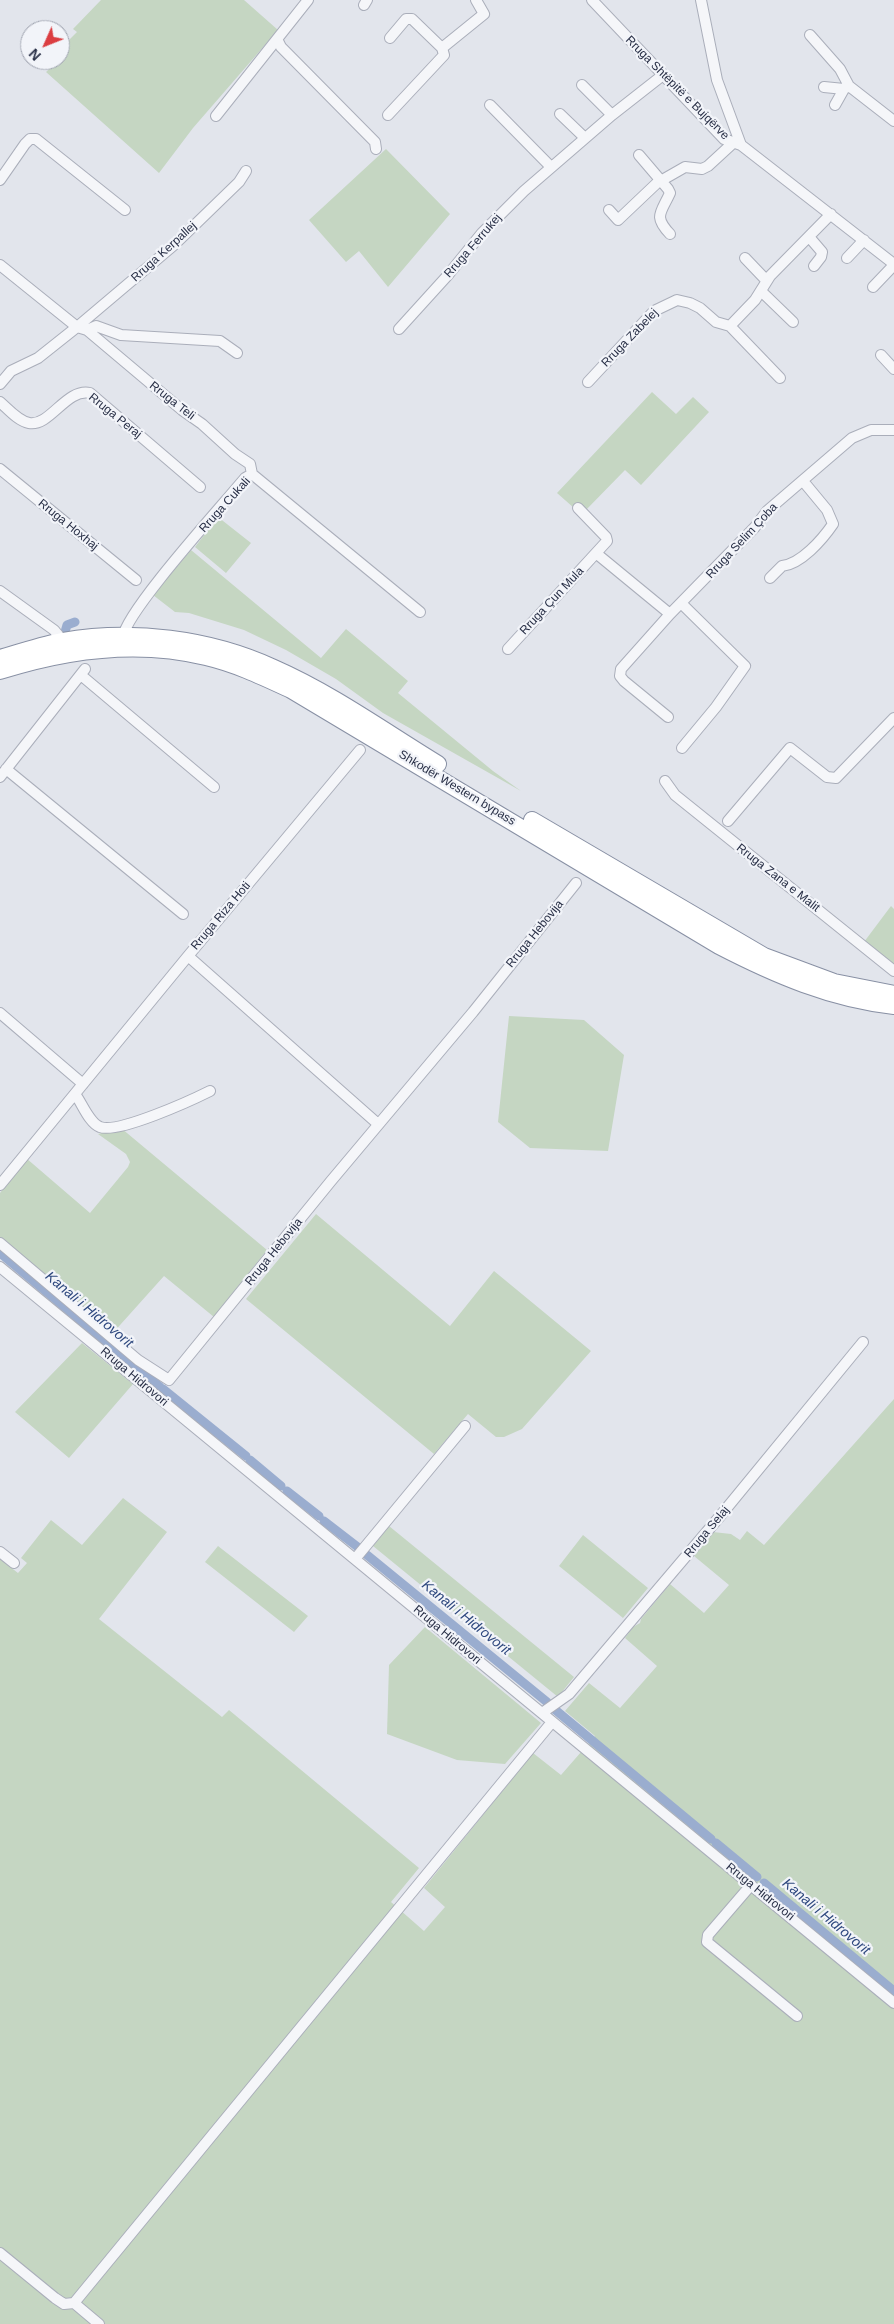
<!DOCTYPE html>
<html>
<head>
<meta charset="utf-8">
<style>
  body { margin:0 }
  #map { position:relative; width:894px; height:2324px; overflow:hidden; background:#e2e5ec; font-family:Arial,sans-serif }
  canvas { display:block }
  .north { position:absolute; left:20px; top:20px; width:50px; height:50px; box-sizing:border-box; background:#f2f4f9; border:1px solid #a1a5b1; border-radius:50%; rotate:226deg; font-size:14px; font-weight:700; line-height:20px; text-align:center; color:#282f46 }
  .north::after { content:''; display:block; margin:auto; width:18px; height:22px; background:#db3d41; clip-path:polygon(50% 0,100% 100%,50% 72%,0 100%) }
</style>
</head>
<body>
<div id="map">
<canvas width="894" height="2324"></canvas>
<div class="north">N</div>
</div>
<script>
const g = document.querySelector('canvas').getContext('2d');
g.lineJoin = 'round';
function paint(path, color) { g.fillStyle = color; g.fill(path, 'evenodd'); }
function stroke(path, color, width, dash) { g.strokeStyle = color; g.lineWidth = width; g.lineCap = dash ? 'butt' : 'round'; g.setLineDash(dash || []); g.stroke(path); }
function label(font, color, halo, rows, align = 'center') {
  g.font = font + ' Arial,sans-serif'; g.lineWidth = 4.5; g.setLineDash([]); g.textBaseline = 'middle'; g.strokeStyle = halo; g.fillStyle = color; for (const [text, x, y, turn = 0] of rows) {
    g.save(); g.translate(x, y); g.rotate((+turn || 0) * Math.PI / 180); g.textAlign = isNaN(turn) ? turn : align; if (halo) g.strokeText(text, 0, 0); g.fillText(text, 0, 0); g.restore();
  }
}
const green = new Path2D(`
  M 101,0 L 244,0 L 278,30 L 193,128 L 159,173 L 46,72 L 67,53 L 61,48 L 77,32 L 73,29 Z
  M 386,149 L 450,214 L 388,287 L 359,251 L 346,262 L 309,220 Z
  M 652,392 L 676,414 L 693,397 L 709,412 L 641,485 L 625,470 L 585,511 L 574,508 L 557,493 Z
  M 218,517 L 251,543 L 226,573 L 195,547 Z
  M 191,550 L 321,658 L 346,629 L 408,681 L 398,693 L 493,771 L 521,791 L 383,713 L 336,679 L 286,650 L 244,630 L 189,613 L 175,612 L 153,595 Z
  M 891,906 L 894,909 L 894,967 L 864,942 Z
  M 509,1016 L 584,1020 L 624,1055 L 608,1151 L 530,1148 L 498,1122 Z
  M 121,1128 L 267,1250 L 214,1317 L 164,1276 L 112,1334 L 0,1241 L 0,1193 L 26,1158 L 90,1213 L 128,1167 L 130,1162 L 126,1154 L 98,1134 Z
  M 316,1214 L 450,1326 L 494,1271 L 591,1351 L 522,1429 L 504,1437 L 496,1437 L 468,1414 L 434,1454 L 246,1299 Z
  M 82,1343 L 133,1384 L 69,1458 L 15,1412 Z
  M 894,1399 L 894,2324 L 0,2324 L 0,1559 L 18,1573 L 27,1563 L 21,1558 L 51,1520 L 82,1545 L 123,1498 L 167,1532 L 99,1619 L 222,1717 L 229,1710 L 419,1868 L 391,1902 L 424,1931 L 445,1907 L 424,1888 L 533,1753 L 561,1775 L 595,1736 L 565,1711 L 589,1683 L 620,1708 L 657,1666 L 625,1638 L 633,1627 L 640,1623 L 641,1619 L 670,1584 L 704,1613 L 729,1585 L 694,1556 L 713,1532 L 731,1534 L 740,1540 L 747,1531 L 764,1545 Z
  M 389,1526 L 574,1677 L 558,1697 L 373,1546 Z
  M 583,1535 L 648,1588 L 623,1618 L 559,1566 Z
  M 218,1546 L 308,1616 L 294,1632 L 205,1562 Z
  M 425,1627 L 541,1723 L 505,1764 L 457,1760 L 387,1734 L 389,1665 Z`);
const canal = new Path2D(`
  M 65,632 L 67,625 L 75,622
  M 0,1253 L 160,1387
  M 163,1389 L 246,1456
  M 250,1460 L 281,1486
  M 287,1491 L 319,1516
  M 324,1521 L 359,1548
  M 367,1555 L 547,1702
  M 553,1708 L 711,1839
  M 716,1843 L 757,1877
  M 764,1883 L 894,1991`);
const minor = new Path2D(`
  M 592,0 L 724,139 L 741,145 L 894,264
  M 701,0 L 717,80 L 741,145
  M 364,5 L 367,0
  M 810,35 L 840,69 L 849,86 L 894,121
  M 278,41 L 281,47 L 375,142 L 376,149
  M 442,48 L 484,14 L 476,0
  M 582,85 L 612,115
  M 824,87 L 844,89
  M 490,105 L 551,167
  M 835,105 L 844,89 L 849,86
  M 560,114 L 585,138
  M 388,115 L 444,55 L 442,48 L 412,19 L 406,19 L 390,38
  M 216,116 L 308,0
  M 639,155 L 668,189 L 670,193 C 661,213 653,216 670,234
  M 0,180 L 25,144 L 30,139 L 36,139 L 125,210
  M 609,210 L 618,220 L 657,183 L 685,167 L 702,169 L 708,166 L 733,143
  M 810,238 L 822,252 L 821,257 L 814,266
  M 745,258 L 766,280
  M 847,258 L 864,240
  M 0,265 L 77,327 L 87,330 L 96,326 L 121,335 L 220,341 L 237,353
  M 873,287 L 894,265
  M 762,292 L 793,322
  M 730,326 L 755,300 L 770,276 L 831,214
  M 399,329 L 448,275 L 482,233 L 524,191 L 612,115 L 663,75
  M 87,330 L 182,410 L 202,424 L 235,454 L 250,464 L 252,474
  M 881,355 L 894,369
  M 588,382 L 654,311 L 677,300 L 690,303 L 700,308 L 716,322 L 730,326 L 780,378
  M 0,384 L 11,371 L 38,358 L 77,327 L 174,245 L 239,182 L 246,171
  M 0,402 C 8,409 18,421 29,423 C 50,427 66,388 90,393 L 200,487
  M 0,469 L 136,580
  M 597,554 L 670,614
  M 770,578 L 782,566 C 801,564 822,540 833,524 L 827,510 L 803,481
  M 0,591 L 54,630 L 63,641
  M 123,637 C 126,611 223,505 245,478 L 252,474 L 420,612
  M 508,649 L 607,541 L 606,537 L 578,508
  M 82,676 L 214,787
  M 668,717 L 624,681 L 620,676 L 621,669 L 670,614 L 755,527 L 767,511 L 852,438 L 871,430 L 894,430
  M 682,748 L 716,707 L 745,666 L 682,604
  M 6,769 L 183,914
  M 0,777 L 85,669
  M 665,781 L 675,795 L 894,971
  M 728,821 L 790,748 L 827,777 L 836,778 L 894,718
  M 188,956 L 378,1124
  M 0,1013 L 83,1084
  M 75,1094 C 82,1103 89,1123 100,1127 C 118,1134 192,1100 210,1091
  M 0,1185 L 188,956 L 360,750
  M 0,1243 L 138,1360 L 169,1380 L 331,1181 L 473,1012 L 576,883
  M 0,1267 L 894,2003
  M 0,1552 L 14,1563
  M 355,1559 L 465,1426
  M 542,1713 L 569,1694 L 721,1515 L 863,1342
  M 751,1885 L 708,1935 L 707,1942 L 797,2016
  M 0,2253 L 55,2298 L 64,2304 L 74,2303 L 99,2324
  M 74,2303 L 552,1722`);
const trunk = new Path2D(`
  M 0,658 C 20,652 41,645 62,641 C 132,629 209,638 274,668 C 331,693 384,731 438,764
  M 0,671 C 66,650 137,640 206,657 C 236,664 263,677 291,690 L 719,946 C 775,975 831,999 894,1006
  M 532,820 L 764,956 L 834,982 L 894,994`);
const streetNames = [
  ["Rruga Shtëpitë e Bujqërve",677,88,45],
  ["Rruga Ferrukej",473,246,-49],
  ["Rruga Kerpallej",164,252,-42],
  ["Rruga Zabelej",630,338,-46],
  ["Rruga Teli",172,401,38],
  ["Rruga Peraj",115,416,39],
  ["Rruga Cukali",225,505,-48],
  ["Rruga Hoxhaj",68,525,39],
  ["Rruga Selim Çoba",742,541,-47],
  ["Rruga Çun Mula",552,601,-47],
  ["Shkodër Western bypass",457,788,31],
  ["Rruga Zana e Malit",778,878,38],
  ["Rruga Riza Hoti",221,916,-50],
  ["Rruga Hebovija",535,934,-51],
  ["Rruga Hebovija",274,1252,-51],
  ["Rruga Hidrovori",134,1377,40],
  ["Rruga Selaj",707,1532,-50],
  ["Rruga Hidrovori",447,1635,40],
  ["Rruga Hidrovori",760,1892,39]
];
const waterNames = [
  ["Kanali i Hidrovorit",89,1310,40],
  ["Kanali i Hidrovorit",466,1618,39],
  ["Kanali i Hidrovorit",826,1917,40]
];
paint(green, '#c5d6c2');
stroke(canal, '#9aadcf', 9);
stroke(minor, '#aaaeba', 12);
stroke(trunk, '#8890a4', 18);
stroke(minor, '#f5f6f9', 10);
stroke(trunk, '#fff', 16);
label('12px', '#282f46', '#f2f4f9', streetNames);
label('italic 14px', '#2e487e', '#f2f4f9', waterNames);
</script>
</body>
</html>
